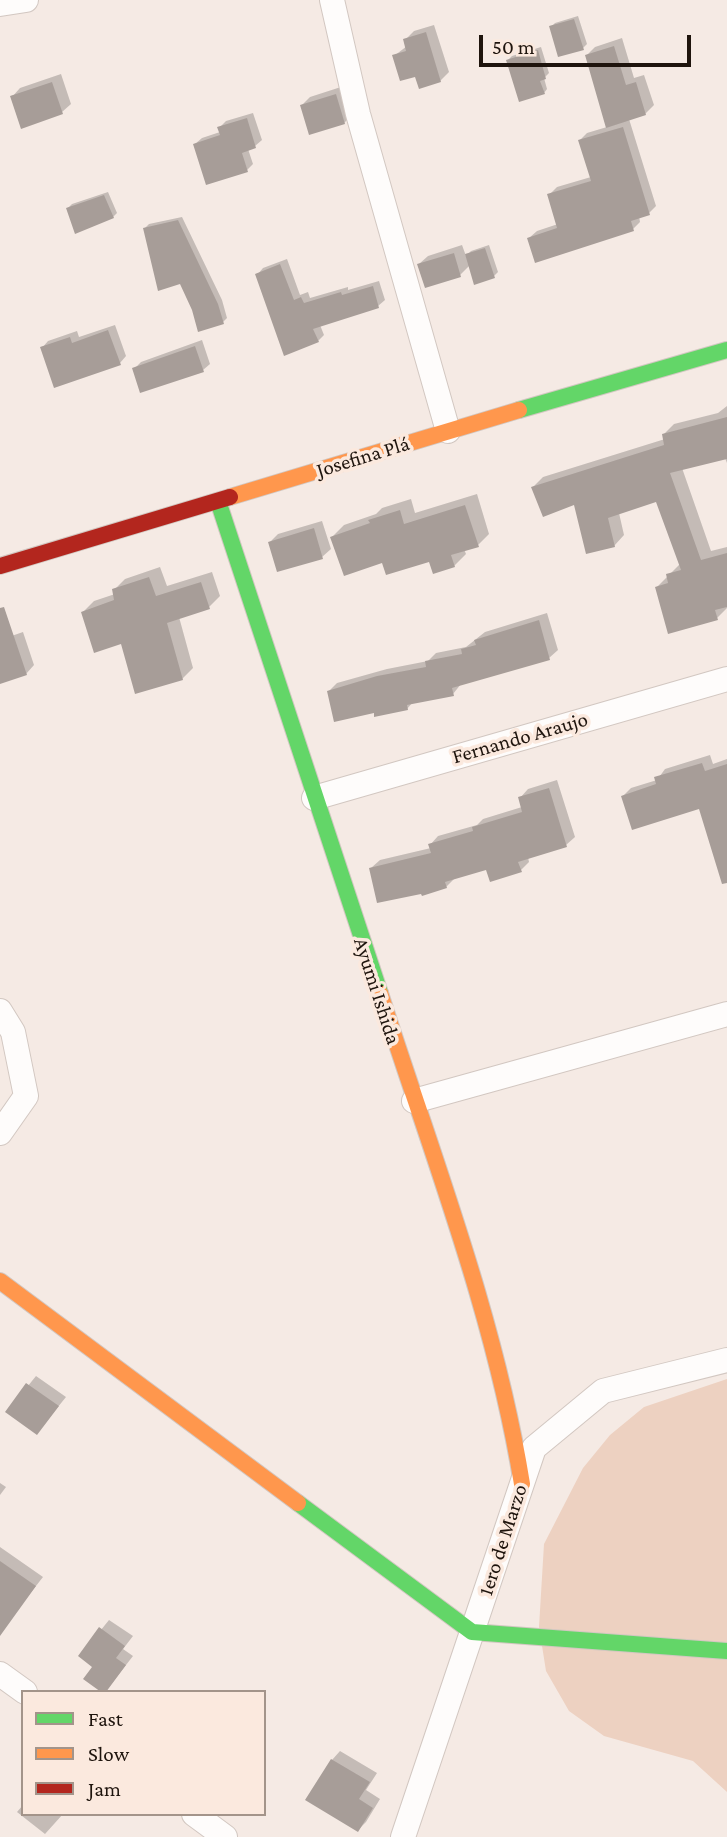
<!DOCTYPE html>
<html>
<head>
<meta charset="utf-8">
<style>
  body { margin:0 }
  #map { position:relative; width:727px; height:1837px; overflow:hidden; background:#f5eae4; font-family:"Crimson Pro",serif }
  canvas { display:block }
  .legend { position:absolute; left:21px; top:1690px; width:245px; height:126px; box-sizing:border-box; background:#fbe9de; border:2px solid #a3948a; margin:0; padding:9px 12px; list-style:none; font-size:21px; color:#1e140d }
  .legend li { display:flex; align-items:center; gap:14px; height:35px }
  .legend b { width:35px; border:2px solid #a3948a }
  .scale { position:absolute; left:479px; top:35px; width:212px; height:32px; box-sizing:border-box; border:4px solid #1e140d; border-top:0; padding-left:9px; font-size:21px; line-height:24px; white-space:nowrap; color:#1e140d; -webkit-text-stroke:5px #fbe9de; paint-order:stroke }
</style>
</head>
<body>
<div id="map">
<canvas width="727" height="1837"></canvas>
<ul class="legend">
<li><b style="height:9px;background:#63d668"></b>Fast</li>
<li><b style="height:9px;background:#ff974d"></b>Slow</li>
<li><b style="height:9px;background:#b3261e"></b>Jam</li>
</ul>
<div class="scale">50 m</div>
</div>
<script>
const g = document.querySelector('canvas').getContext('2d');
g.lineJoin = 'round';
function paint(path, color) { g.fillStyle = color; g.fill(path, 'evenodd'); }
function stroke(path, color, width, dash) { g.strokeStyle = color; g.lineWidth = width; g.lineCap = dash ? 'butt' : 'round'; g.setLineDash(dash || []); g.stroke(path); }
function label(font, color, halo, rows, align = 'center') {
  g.font = font + ' "Crimson Pro",serif'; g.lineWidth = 7; g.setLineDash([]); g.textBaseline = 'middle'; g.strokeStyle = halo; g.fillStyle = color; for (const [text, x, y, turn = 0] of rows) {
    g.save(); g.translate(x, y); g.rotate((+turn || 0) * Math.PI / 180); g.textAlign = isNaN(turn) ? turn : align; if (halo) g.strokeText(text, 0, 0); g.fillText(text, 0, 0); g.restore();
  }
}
const green = new Path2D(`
  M 727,1379 L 727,1792 L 693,1761 L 604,1736 L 569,1711 L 546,1671 L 539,1627 L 544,1544 L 583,1468 L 610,1435 L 644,1407 Z`);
const shadow = new Path2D(`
  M 578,16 L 587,44 L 583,48 L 551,27 L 555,23 Z
  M 434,25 L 449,72 L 440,81 L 416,75 L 394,56 L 407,46 L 405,40 L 414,31 Z
  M 622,38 L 634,78 L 644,75 L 654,105 L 645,114 L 629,119 L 656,206 L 649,213 L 639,216 L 640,222 L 633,229 L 529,238 L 537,231 L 558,224 L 549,195 L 557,187 L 591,177 L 580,140 L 587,133 L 607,127 L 587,55 L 595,47 Z
  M 541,47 L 549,73 L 544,78 L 547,89 L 544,93 L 508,60 L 512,56 Z
  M 61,74 L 71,104 L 62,112 L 12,97 L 20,88 Z
  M 344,86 L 353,114 L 344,123 L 302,105 L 310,97 Z
  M 253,113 L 262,140 L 255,146 L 248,149 L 253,164 L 247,170 L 195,144 L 202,138 L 220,132 L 219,128 L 226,121 Z
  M 108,192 L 117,213 L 113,217 L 68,208 L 72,204 Z
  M 182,217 L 222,300 L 227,318 L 223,322 L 193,309 L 181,282 L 145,228 L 149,224 Z
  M 462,245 L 466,256 L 471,251 L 489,245 L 498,272 L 494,276 L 470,265 L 460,275 L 419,264 L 428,256 Z
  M 287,259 L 300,295 L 308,292 L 310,298 L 348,287 L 348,290 L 379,281 L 385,300 L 378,306 L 320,325 L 324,335 L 318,341 L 257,275 L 263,268 Z
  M 115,325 L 126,356 L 120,363 L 42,348 L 48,341 L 77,331 L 79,337 Z
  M 202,340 L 210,364 L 203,370 L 134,369 L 141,362 Z
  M 727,406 L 727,463 L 725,458 L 682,468 L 711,551 L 727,547 L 727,608 L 717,618 L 657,587 L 681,563 L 657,500 L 619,513 L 624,535 L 614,546 L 576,502 L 533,487 L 543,477 L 665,439 L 664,434 L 674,424 L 718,413 Z
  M 477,494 L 489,534 L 478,545 L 464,549 L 466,554 L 454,566 L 430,559 L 383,561 L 332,537 L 344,525 L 376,514 L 382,508 L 411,499 L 415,513 Z
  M 322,521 L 331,549 L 322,557 L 269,543 L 278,534 Z
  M 160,567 L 167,586 L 212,572 L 220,596 L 209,607 L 179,617 L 193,668 L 182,679 L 122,642 L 83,612 L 94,601 L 115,594 L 114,590 L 125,579 Z
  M 547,613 L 558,650 L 549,658 L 461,684 L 453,694 L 413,702 L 407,709 L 375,711 L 329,691 L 337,683 L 387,669 L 428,661 L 436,653 L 466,647 L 485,632 Z
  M 23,632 L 34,665 L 26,674 L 0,682 L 0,640 Z
  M 710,755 L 713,764 L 727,759 L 727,815 L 700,807 L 623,796 L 631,788 L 657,780 L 665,769 Z
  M 557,780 L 575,837 L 566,845 L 528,857 L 529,862 L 521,870 L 487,868 L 456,877 L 446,887 L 371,868 L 380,860 L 431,848 L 430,845 L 438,836 L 477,825 L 483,819 L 522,807 L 520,798 L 528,789 Z
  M 36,1376 L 66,1397 L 37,1433 L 7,1412 Z
  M 0,1483 L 6,1487 L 0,1495 Z
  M 0,1547 L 43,1577 L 7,1623 L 0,1618 Z
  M 109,1620 L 133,1636 L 123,1649 L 133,1656 L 105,1692 L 94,1666 L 80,1656 Z
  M 340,1751 L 377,1773 L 366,1790 L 380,1799 L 366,1822 L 358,1830 L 332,1760 Z
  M 23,1805 L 23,1814 L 63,1814 L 45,1834 L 17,1812 Z`);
const building = new Path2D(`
  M 574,19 L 584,50 L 558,57 L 549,26 Z
  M 426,32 L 441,82 L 419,89 L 415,77 L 400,81 L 392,55 L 406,51 L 403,39 Z
  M 614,46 L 626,85 L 636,82 L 646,115 L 606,128 L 585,55 Z
  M 538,50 L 546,79 L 540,81 L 545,94 L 519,102 L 506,60 Z
  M 52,82 L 63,114 L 21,129 L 10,96 Z
  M 336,94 L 345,124 L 309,135 L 300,105 Z
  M 247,118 L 256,148 L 242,153 L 248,172 L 206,185 L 193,144 L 220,135 L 217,127 Z
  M 623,127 L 650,215 L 631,221 L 634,231 L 535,263 L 527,238 L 557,228 L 547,194 L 591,181 L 578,140 Z
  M 104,195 L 114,218 L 75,234 L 66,208 Z
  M 178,220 L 218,304 L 224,324 L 198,332 L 192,310 L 180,284 L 158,291 L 143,228 Z
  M 485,248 L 495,278 L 474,285 L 465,254 Z
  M 454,253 L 461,277 L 425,288 L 417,264 Z
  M 280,264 L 294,300 L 301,297 L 304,303 L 341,292 L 342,295 L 373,286 L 379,308 L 313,329 L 319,342 L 284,356 L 255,274 Z
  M 108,330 L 121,365 L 54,388 L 40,347 L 70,337 L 72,343 Z
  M 195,346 L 204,372 L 140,393 L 132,368 Z
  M 727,417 L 727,459 L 670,473 L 701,560 L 727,553 L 727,607 L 715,610 L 718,620 L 668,634 L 655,587 L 668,583 L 666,574 L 681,570 L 656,502 L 608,518 L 615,547 L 586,554 L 574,505 L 543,517 L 531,487 L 664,445 L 662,434 Z
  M 465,505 L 479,547 L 451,555 L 455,567 L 433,574 L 429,562 L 386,575 L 382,563 L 344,576 L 330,537 L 370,523 L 368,520 L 400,510 L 404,524 Z
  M 314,528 L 323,559 L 277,572 L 268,542 Z
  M 149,577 L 156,596 L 201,582 L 210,609 L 167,623 L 183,680 L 135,694 L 121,644 L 94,653 L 81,612 L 114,600 L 112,589 Z
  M 4,607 L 27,675 L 0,684 L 0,608 Z
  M 539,620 L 550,660 L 452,688 L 454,696 L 407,705 L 408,710 L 374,717 L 374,713 L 334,722 L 327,691 L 377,676 L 426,667 L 425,661 L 462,654 L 461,649 L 476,645 L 474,640 Z
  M 702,763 L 705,771 L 727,764 L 727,883 L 722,884 L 699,809 L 632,830 L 621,796 L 656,784 L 654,777 Z
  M 549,788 L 567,847 L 518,862 L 522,872 L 490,882 L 486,870 L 445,882 L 447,888 L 422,896 L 421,894 L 377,903 L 369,868 L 431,853 L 428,844 L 473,831 L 472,827 L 522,812 L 518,797 Z
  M 26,1383 L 59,1406 L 37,1435 L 5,1412 Z
  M 0,1561 L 36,1586 L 0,1636 Z
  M 99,1627 L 125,1646 L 116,1658 L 126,1665 L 106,1692 L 101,1692 L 83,1679 L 92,1667 L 78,1656 Z
  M 331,1759 L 370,1782 L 359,1799 L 373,1808 L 358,1832 L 305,1800 Z`);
const street = new Path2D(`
  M 332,0 L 358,114 L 448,431
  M 0,4 L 26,0
  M 314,798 L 727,679
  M 0,1011 L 13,1032 L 26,1096 L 0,1133
  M 414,1101 L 727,1014
  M 0,1674 L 25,1692
  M 194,1814 L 225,1837
  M 403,1837 L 534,1448 L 603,1391 L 727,1360`);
const fast = new Path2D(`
  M 519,410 L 727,350
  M 218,501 L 380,993
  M 298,1503 L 472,1632 L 727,1651`);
const slow = new Path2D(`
  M 230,497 L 519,410
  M 380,993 C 432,1155 495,1316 522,1484
  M 0,1281 L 298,1503`);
const jam = new Path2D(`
  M 0,566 L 230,497`);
const streetNames = [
  ["Josefina Plá",363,457,-17],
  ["Fernando Araujo",520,738,-16],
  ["Ayumi Ishida",377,991,72],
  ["1ero de Marzo",503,1540,-72]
];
paint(green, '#edd1c1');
paint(shadow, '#0003');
paint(building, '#a79d98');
stroke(street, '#d2c7c1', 26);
stroke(fast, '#d2c7c1', 18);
stroke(slow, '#d2c7c1', 18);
stroke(jam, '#d2c7c1', 18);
stroke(street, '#fefcfb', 24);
stroke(fast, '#63d668', 16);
stroke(slow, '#ff974d', 16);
stroke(jam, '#b3261e', 16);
label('21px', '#1e140d', '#fbe9de', streetNames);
</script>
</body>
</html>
